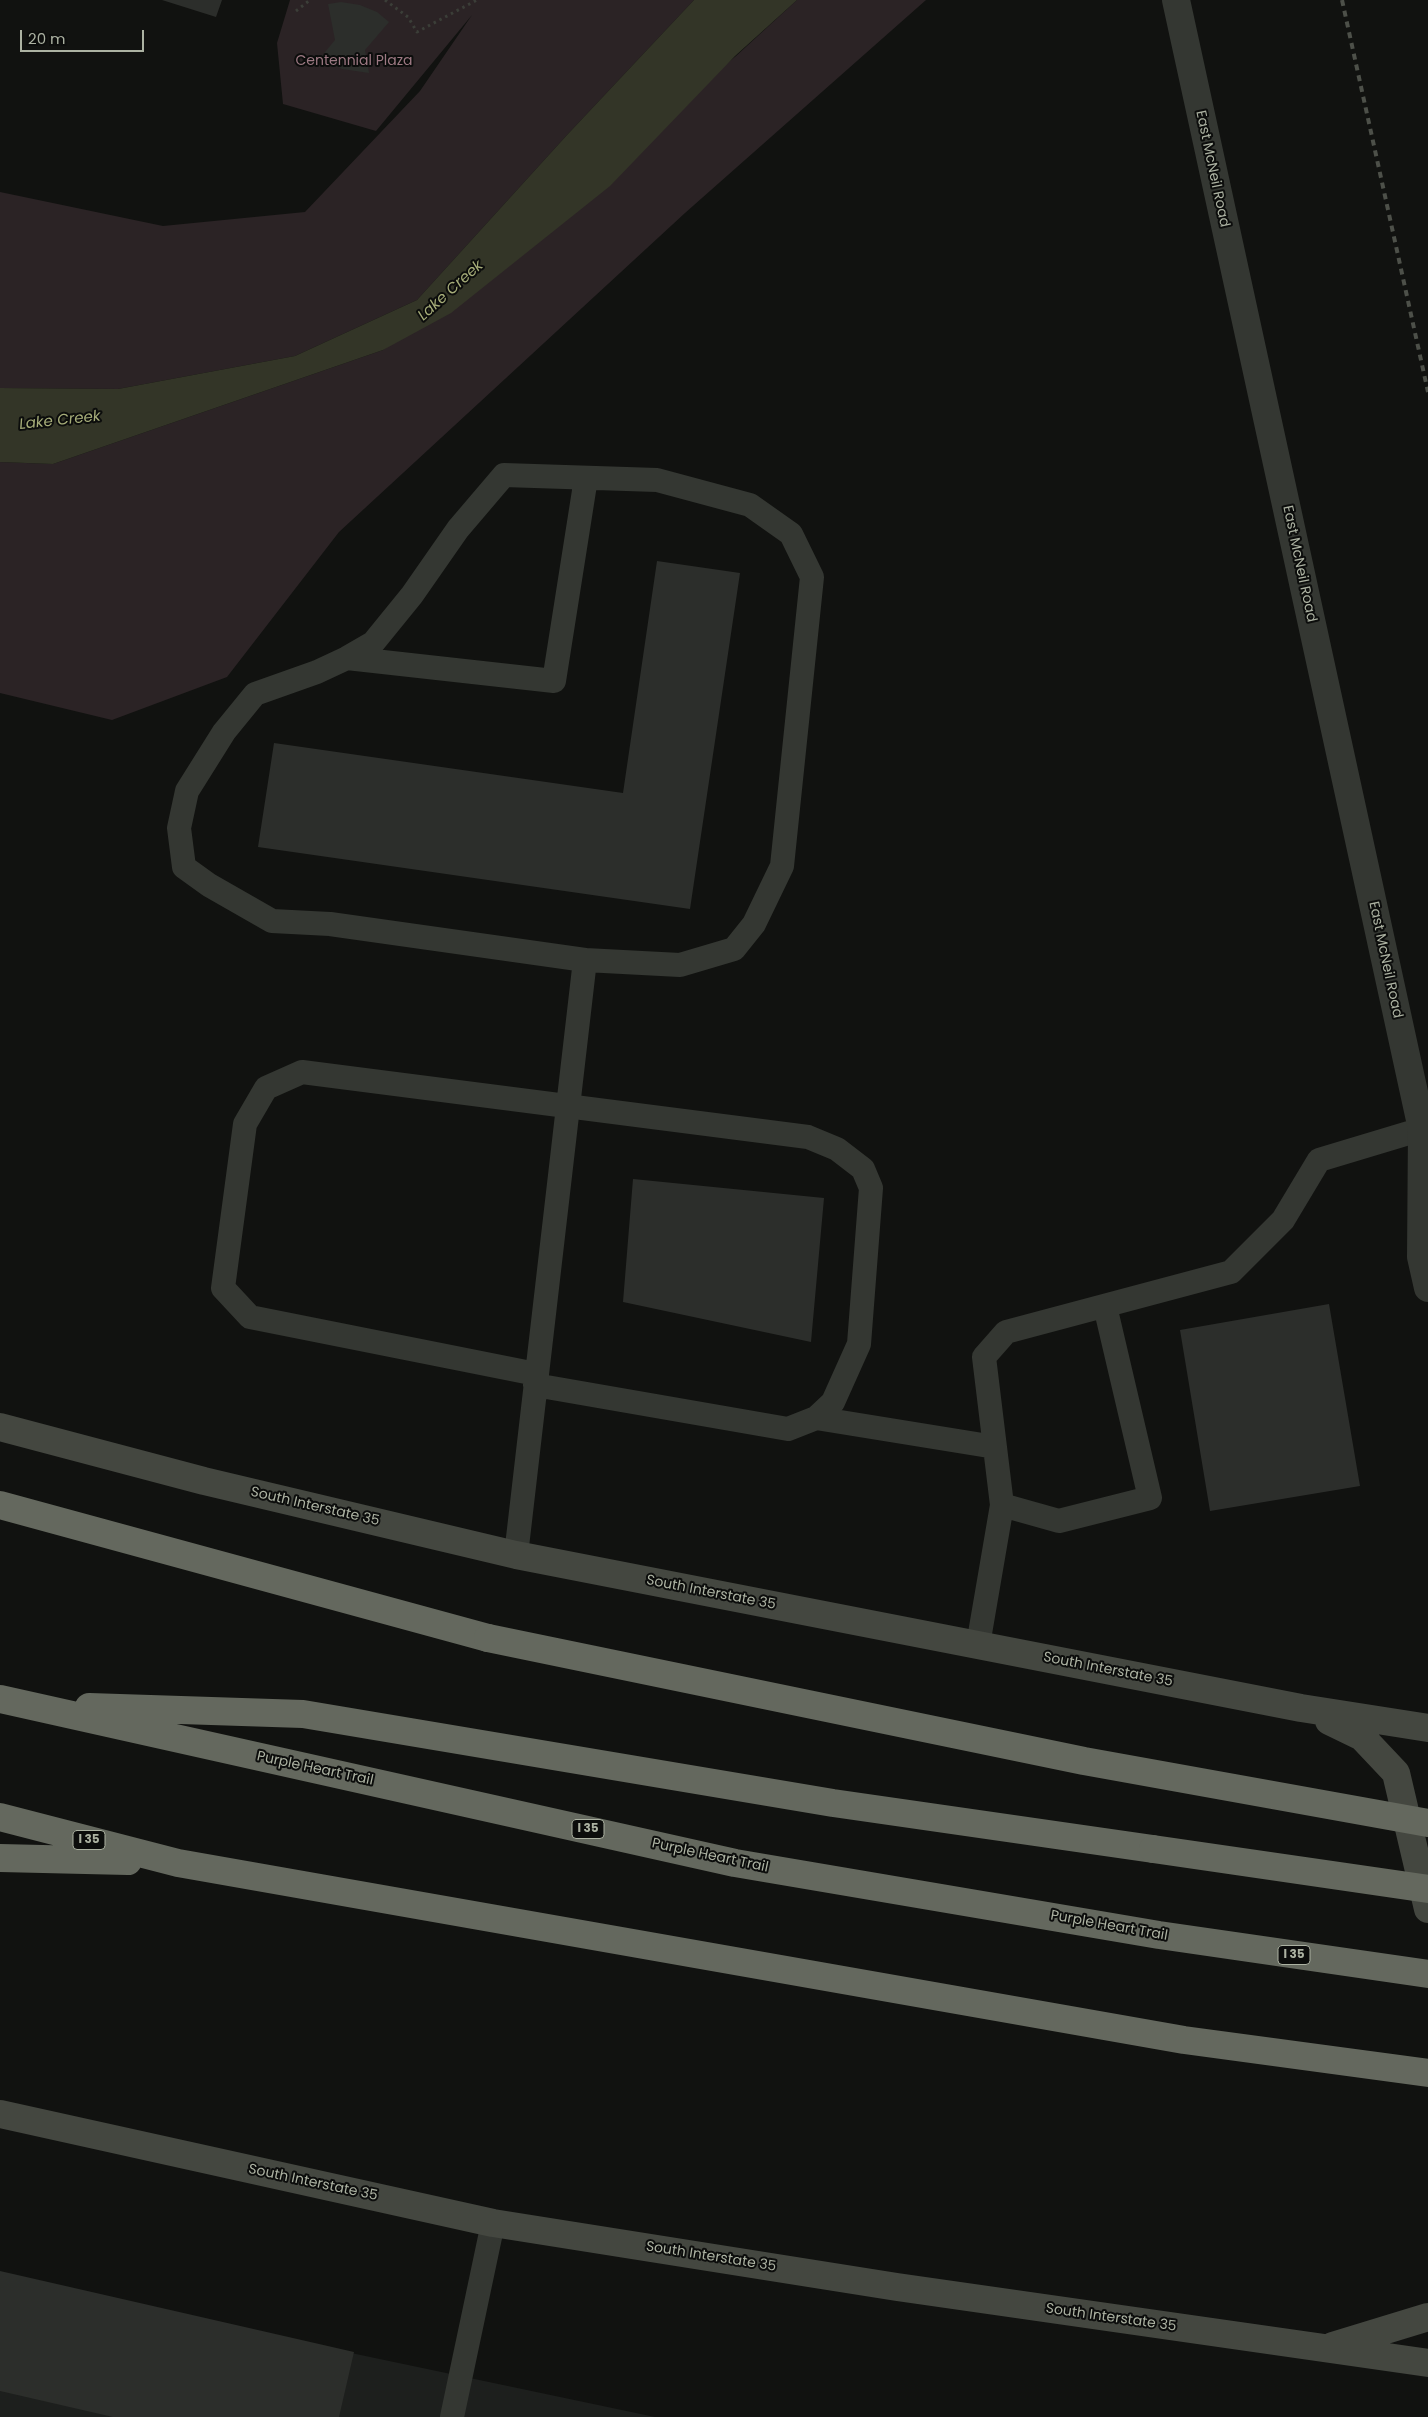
<!DOCTYPE html>
<html>
<head>
<meta charset="utf-8">
<style>
  body { margin:0 }
  #map { position:relative; width:1428px; height:2417px; overflow:hidden; background:#111210; font-family:Poppins,sans-serif }
  canvas { display:block }
  .scale { position:absolute; left:20px; top:30px; width:124px; height:22px; box-sizing:border-box; border:2px solid #acb2a2; border-top:0; padding-left:6px; font-size:15px; line-height:18px; white-space:nowrap; color:#acb2a2; -webkit-text-stroke:4px #0c0d0c; paint-order:stroke }
</style>
</head>
<body>
<div id="map">
<canvas width="1428" height="2417"></canvas>
<div class="scale">20 m</div>
</div>
<script>
const g = document.querySelector('canvas').getContext('2d');
g.lineJoin = 'round';
function paint(path, color) { g.fillStyle = color; g.fill(path, 'evenodd'); }
function stroke(path, color, width, dash) { g.strokeStyle = color; g.lineWidth = width; g.lineCap = dash ? 'butt' : 'round'; g.setLineDash(dash || []); g.stroke(path); }
function label(font, color, halo, rows, align = 'center') {
  g.font = font + ' Poppins,sans-serif'; g.lineWidth = 4; g.setLineDash([]); g.textBaseline = 'middle'; g.strokeStyle = halo; g.fillStyle = color; for (const [text, x, y, turn = 0] of rows) {
    g.save(); g.translate(x, y); g.rotate((+turn || 0) * Math.PI / 180); g.textAlign = isNaN(turn) ? turn : align; if (halo) g.strokeText(text, 0, 0); g.fillText(text, 0, 0); g.restore();
  }
}
const built = new Path2D(`
  M 0,2279 L 655,2417 L 0,2417 Z`);
const green = new Path2D(`
  M 290,0 L 694,0 L 567,135 L 417,300 L 295,356 L 118,389 L 0,388 L 0,192 L 163,226 L 305,212 L 420,91 L 472,15 L 376,131 L 283,104 L 277,43 Z
  M 797,0 L 926,0 L 685,213 L 339,532 L 227,677 L 112,720 L 0,693 L 0,462 L 53,464 L 383,350 L 736,56 Z`);
const water = new Path2D(`
  M 694,0 L 797,0 L 735,56 L 610,186 L 451,313 L 383,350 L 53,464 L 0,462 L 0,388 L 118,389 L 295,356 L 417,300 L 567,135 Z`);
const building = new Path2D(`
  M 162,0 L 222,0 L 216,17 Z
  M 341,2 L 360,5 L 377,12 L 389,22 L 365,50 L 369,73 L 342,69 L 321,57 L 335,40 L 328,4 Z
  M 657,561 L 740,573 L 690,909 L 258,847 L 274,743 L 623,793 Z
  M 633,1179 L 824,1198 L 811,1342 L 623,1302 Z
  M 1329,1304 L 1360,1486 L 1210,1511 L 1180,1330 Z
  M 0,2271 L 354,2352 L 339,2417 L 113,2417 L 0,2391 Z`);
const path = new Path2D(`
  M 385,0 L 408,17 L 417,32 L 477,0
  M 296,11 L 310,0`);
const service = new Path2D(`
  M 347,658 L 554,681 L 586,478
  M 535,1385 L 788,1429 L 816,1418 L 833,1402 L 859,1344 L 871,1188 L 863,1169 L 837,1149 L 808,1137 L 302,1072 L 266,1088 L 245,1124 L 223,1288 L 250,1317 L 536,1374
  M 816,1418 L 995,1447
  M 1002,1505 L 1059,1521 L 1150,1498 L 1105,1306
  M 516,1555 L 585,960 L 680,965 L 734,949 L 754,924 L 782,866 L 812,577 L 791,534 L 750,505 L 657,480 L 504,475 L 458,529 L 412,595 L 373,643 L 347,658 L 317,672 L 255,694 L 224,732 L 187,791 L 179,828 L 184,867 L 209,885 L 272,921 L 330,924 L 585,960
  M 978,1645 L 1002,1505 L 984,1357 L 1006,1332 L 1231,1272 L 1283,1220 L 1319,1160 L 1422,1129
  M 452,2417 L 493,2223`);
const tertiary = new Path2D(`
  M 1176,0 L 1422,1129 L 1421,1257 L 1428,1288`);
const secondary = new Path2D(`
  M 0,1427 L 204,1481 L 516,1555 L 1301,1708 L 1428,1728
  M 1329,1721 L 1362,1737 L 1396,1773 L 1428,1909
  M 0,2114 L 493,2223 L 897,2287 L 1428,2363
  M 1333,2346 L 1428,2317`);
const motorway = new Path2D(`
  M 0,1505 L 488,1638
  M 0,1699 L 735,1863 L 1159,1935 L 1428,1974
  M 89,1707 L 303,1714 L 833,1803 L 1153,1849
  M 0,1817 L 178,1863 L 1184,2040 L 1428,2073
  M 0,1858 L 128,1861`);
const rail = new Path2D(`
  M 1342,0 L 1428,392`);
const motorwayBridge = new Path2D(`
  M 488,1638 L 1084,1761 L 1428,1823
  M 1153,1849 L 1428,1889`);
const shields = [
  [588,1829,32],
  [89,1840,32],
  [1294,1955,32]
];
const shieldNames = [
  ["I 35",588,1829],
  ["I 35",89,1840],
  ["I 35",1294,1955]
];
const parkNames = [
  ["Centennial Plaza",354,61]
];
const streetNames = [
  ["East McNeil Road",1212,169,78],
  ["East McNeil Road",1299,564,78],
  ["East McNeil Road",1385,960,78],
  ["South Interstate 35",315,1507,13],
  ["South Interstate 35",711,1593,11],
  ["South Interstate 35",1108,1670,11],
  ["Purple Heart Trail",315,1769,12],
  ["Purple Heart Trail",710,1856,12],
  ["Purple Heart Trail",1109,1926,10],
  ["South Interstate 35",313,2183,12],
  ["South Interstate 35",711,2257,9],
  ["South Interstate 35",1111,2318,8]
];
const waterNames = [
  ["Lake Creek",451,291,-42],
  ["Lake Creek",60,421,-6]
];
paint(built, '#1d1f1d');
paint(green, '#2b2325');
paint(water, '#333527');
paint(building, '#2c2e2b');
stroke(path, '#3b3e38', 3, [2.5, 4]);
stroke(service, '#343732', 24);
stroke(tertiary, '#343732', 28);
stroke(secondary, '#444740', 28);
stroke(motorway, '#64685e', 28);
stroke(rail, '#4d5049', 4, [6, 5]);
stroke(motorwayBridge, '#64685e', 28);
for (const [x, y, w] of shields) { const box = new Path2D(); box.roundRect(x - w / 2, y - 9.5, w, 19, 4); g.fillStyle = '#0c0d0c'; g.fill(box); stroke(box, '#acb2a2', 1); }
label('bold 12px', '#acb2a2', null, shieldNames);
label('14px', '#9d7983', '#0c0d0c', parkNames);
label('14px', '#acb2a2', '#0c0d0c', streetNames);
label('italic 15px', '#a6ad79', '#0c0d0c', waterNames);
</script>
</body>
</html>
